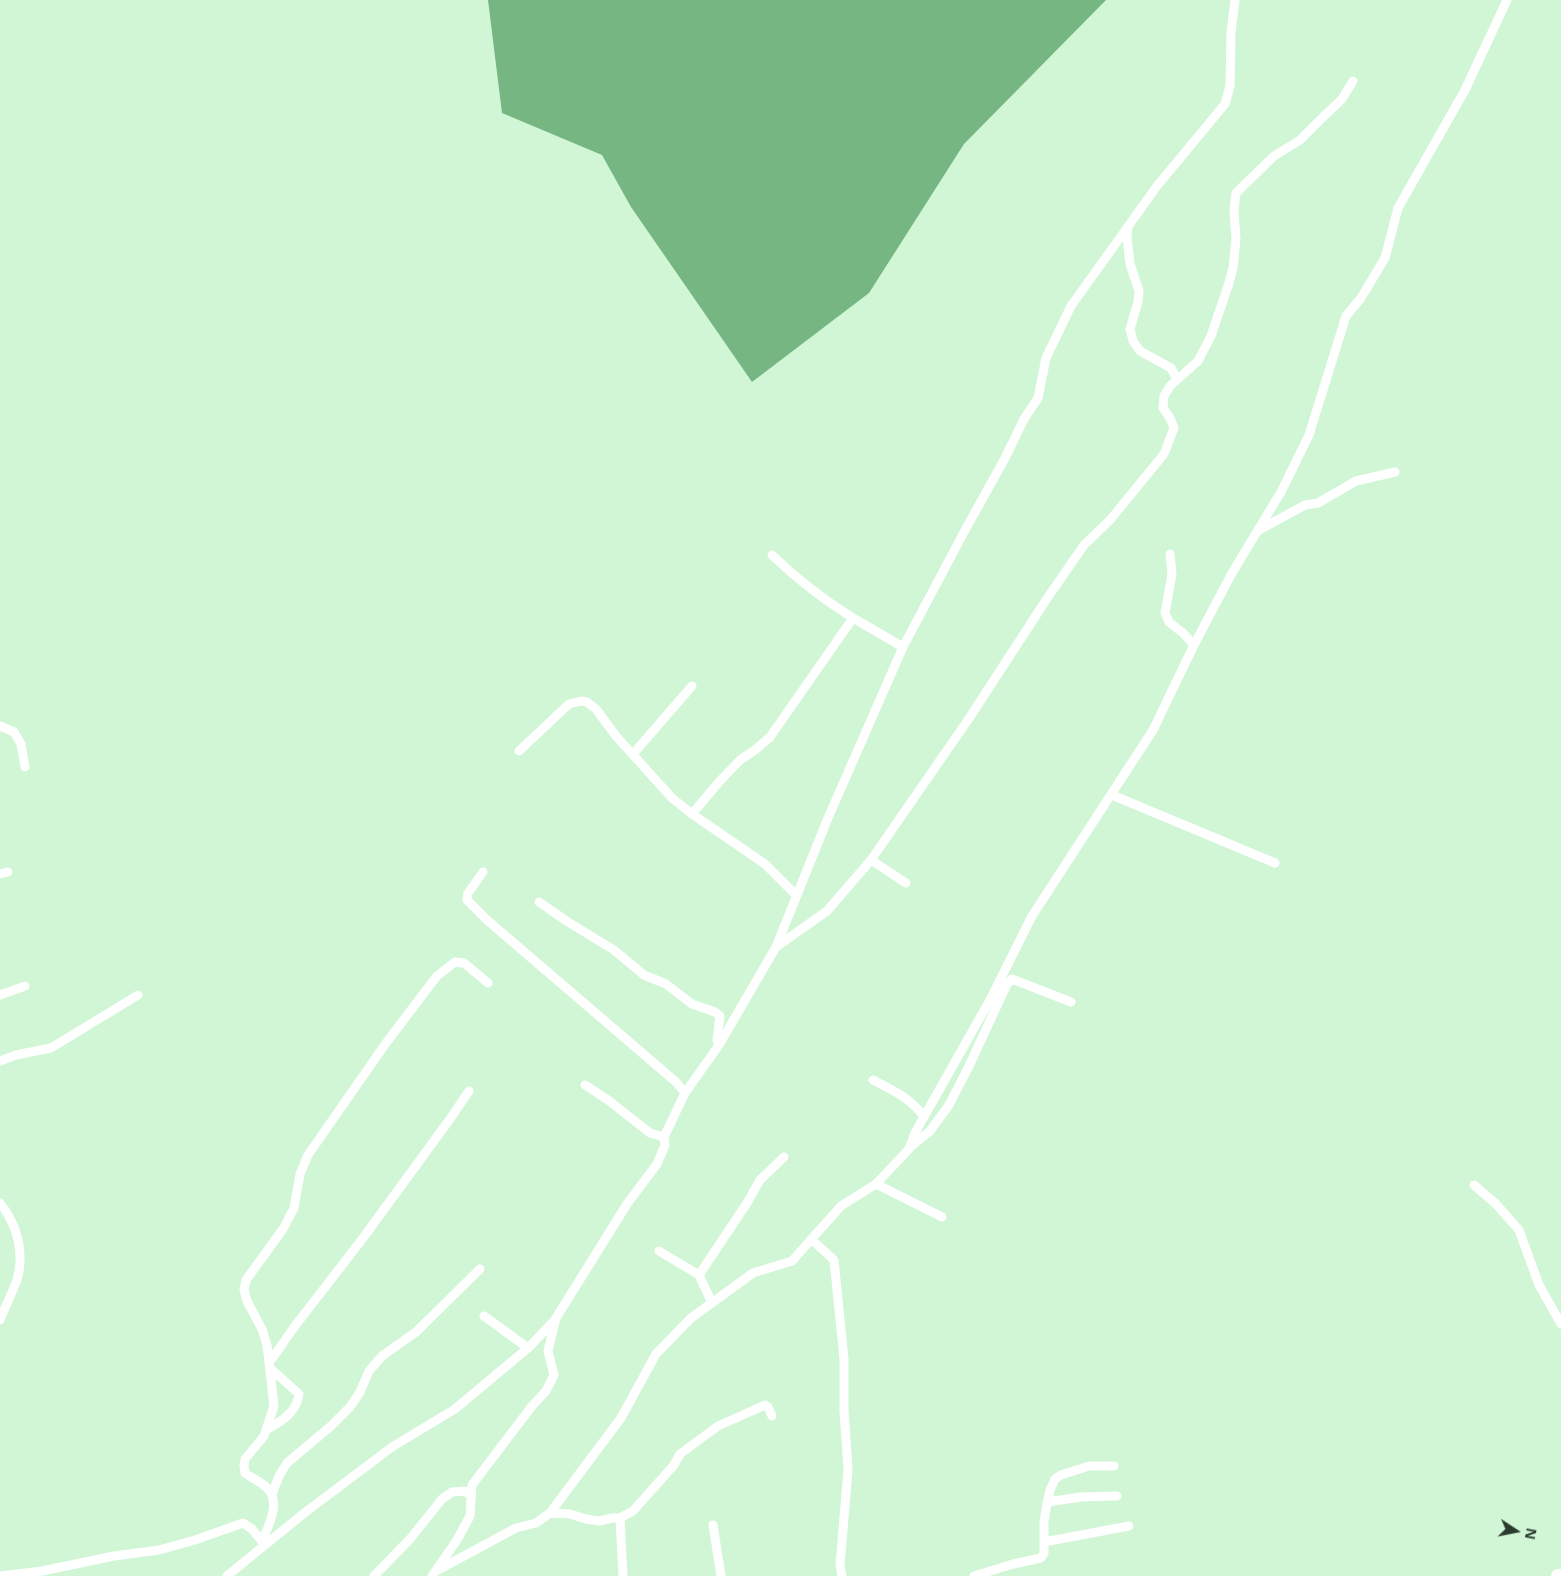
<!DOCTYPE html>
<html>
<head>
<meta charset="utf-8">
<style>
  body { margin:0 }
  #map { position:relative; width:1561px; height:1576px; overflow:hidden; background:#d0f6d5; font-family:"Noto Sans",sans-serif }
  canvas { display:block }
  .north { position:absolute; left:1491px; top:1506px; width:50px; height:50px; -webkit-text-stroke:4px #d0f6d5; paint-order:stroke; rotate:101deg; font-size:14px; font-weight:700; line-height:20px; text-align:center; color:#2c3b2e }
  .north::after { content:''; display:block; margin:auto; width:18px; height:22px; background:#2c3b2e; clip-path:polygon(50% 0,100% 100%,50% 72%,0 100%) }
</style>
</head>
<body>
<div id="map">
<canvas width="1561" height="1576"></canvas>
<div class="north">N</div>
</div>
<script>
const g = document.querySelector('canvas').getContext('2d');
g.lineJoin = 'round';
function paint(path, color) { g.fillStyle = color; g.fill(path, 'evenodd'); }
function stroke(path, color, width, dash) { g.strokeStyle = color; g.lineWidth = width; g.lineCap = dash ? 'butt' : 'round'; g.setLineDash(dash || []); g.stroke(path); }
const forest = new Path2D(`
  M 488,0 L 1106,0 L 964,144 L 869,293 L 752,382 L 631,207 L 602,155 L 502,113 Z`);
const street = new Path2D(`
  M 1128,227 L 1127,237 L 1130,264 L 1139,291 L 1138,302 L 1130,329 L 1133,341 L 1140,351 L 1171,368 L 1177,379
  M 1259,530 L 1305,505 L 1318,503 L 1356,481 L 1395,472
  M 1170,554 L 1172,574 L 1165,613 L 1169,622 L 1183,633 L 1194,645
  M 772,555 C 797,579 824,600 853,618
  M 0,726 L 14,732 L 21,744 L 25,767
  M 519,751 L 569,704 L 581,701 L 587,702 L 596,709 L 616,736 L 672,798 L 692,814 L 765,864 L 796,895
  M 633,754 L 692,686
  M 1112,795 L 1275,863
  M 692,814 L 719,782 L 740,760 L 755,750 L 770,737 L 853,618 L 903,647
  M 871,860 L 906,883
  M 483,872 L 468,893 L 467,900 L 487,920 L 676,1082 L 685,1093
  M 0,874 L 8,872
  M 539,902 L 568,922 L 614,950 L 644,975 L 666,984 L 692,1004 L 715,1012 L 720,1016 L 717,1040 L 719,1045
  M 776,947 L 827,911 L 871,860 L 970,717 L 1046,600 L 1084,545 L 1110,520 L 1164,454 L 1174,428 L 1170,418 L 1163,408 L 1164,396 L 1170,386 L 1198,361 L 1211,336 L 1229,283 L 1233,268 L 1236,239 L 1234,210 L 1236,193 L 1274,156 L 1300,140 L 1319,121 L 1342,99 L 1353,81
  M 0,995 L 25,986
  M 0,1061 L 16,1055 L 51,1048 L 138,995
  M 873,1080 C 892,1090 912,1099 924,1117
  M 585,1085 L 608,1100 L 650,1133 L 664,1137
  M 909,1148 L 930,1131 L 949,1105 L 969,1066 L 1007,984 L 1012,979 L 1071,1002
  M 876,1184 L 942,1217
  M 1474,1185 L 1496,1204 L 1519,1230 L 1539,1285 L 1561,1324
  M 0,1203 C 17,1224 25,1253 17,1280 C 12,1293 5,1307 0,1320
  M 812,1240 L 834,1260 L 844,1359 L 844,1410 L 848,1470 L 840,1566 L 842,1576
  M 659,1251 L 699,1275 L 712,1303
  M 699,1275 L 747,1203 L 760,1180 L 784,1157
  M 484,1316 L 528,1348
  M 269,1363 L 295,1326 L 363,1238 L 450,1119 L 469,1091
  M 266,1430 C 282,1421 297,1412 299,1394 L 270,1368
  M 272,1494 L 279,1476 L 287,1463 L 331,1426 L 350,1407 L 360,1392 L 369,1371 L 382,1356 L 416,1332 L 480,1269
  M 1047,1502 L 1081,1497 L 1117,1496
  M 550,1513 L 570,1514 L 586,1519 L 599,1521 L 612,1518 L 620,1518 L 623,1576
  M 620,1518 L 633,1511 L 674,1465 L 680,1454 L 718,1426 L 765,1405 L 768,1407 L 772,1416
  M 713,1525 L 721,1576
  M 262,1541 C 268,1527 281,1503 268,1489 C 262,1482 253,1479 245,1473 L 244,1466 L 245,1459 L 264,1436 L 274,1406 L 267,1345 L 262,1329 L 247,1301 L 244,1290 L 246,1280 L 283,1229 L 294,1208 L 300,1174 L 308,1155 L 386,1043 L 427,989 L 437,976 L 455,962 L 464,963 L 488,983
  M 1044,1542 L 1129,1526
  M 436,1571 L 516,1528 L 536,1523 L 550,1513 L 621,1418 L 656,1354 L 691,1318 L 753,1273 L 792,1261 L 841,1206 L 876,1184 L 909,1149 L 916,1131 L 990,1000 L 1032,916 L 1153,730 L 1194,645 L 1232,573 L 1281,492 L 1309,435 L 1346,316 L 1361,298 L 1385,258 L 1398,208 L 1465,90 L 1507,0
  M 0,1576 L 42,1571 L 114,1556 L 159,1550 L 195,1540 L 243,1523 L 252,1529 L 264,1544
  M 227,1576 L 303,1514 L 392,1447 L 455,1409 L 528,1348 L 556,1319
  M 374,1576 L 410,1539 L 442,1499 L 452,1492 L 464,1491 L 471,1495
  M 432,1576 L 457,1540 L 470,1516 L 472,1485 L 532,1406 L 546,1391 L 554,1375 L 548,1351 L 556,1318 L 627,1204 L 657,1164 L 665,1145 L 664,1137 L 685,1093 L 719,1045 L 776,947 L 828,818 L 903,647 L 964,532 L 1004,460 L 1024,419 L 1038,398 L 1046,358 L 1071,306 L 1157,186 L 1225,104 L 1230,86 L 1231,33 L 1235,0
  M 974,1576 L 1013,1564 L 1041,1558 L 1044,1553 L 1044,1521 L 1047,1504 L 1050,1490 L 1055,1479 L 1061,1475 L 1089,1466 L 1114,1466`);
const secondary = new Path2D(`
  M 1558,1576 L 1561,1576`);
paint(forest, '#76b682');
stroke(street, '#fff', 9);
stroke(secondary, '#fff', 14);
</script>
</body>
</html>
